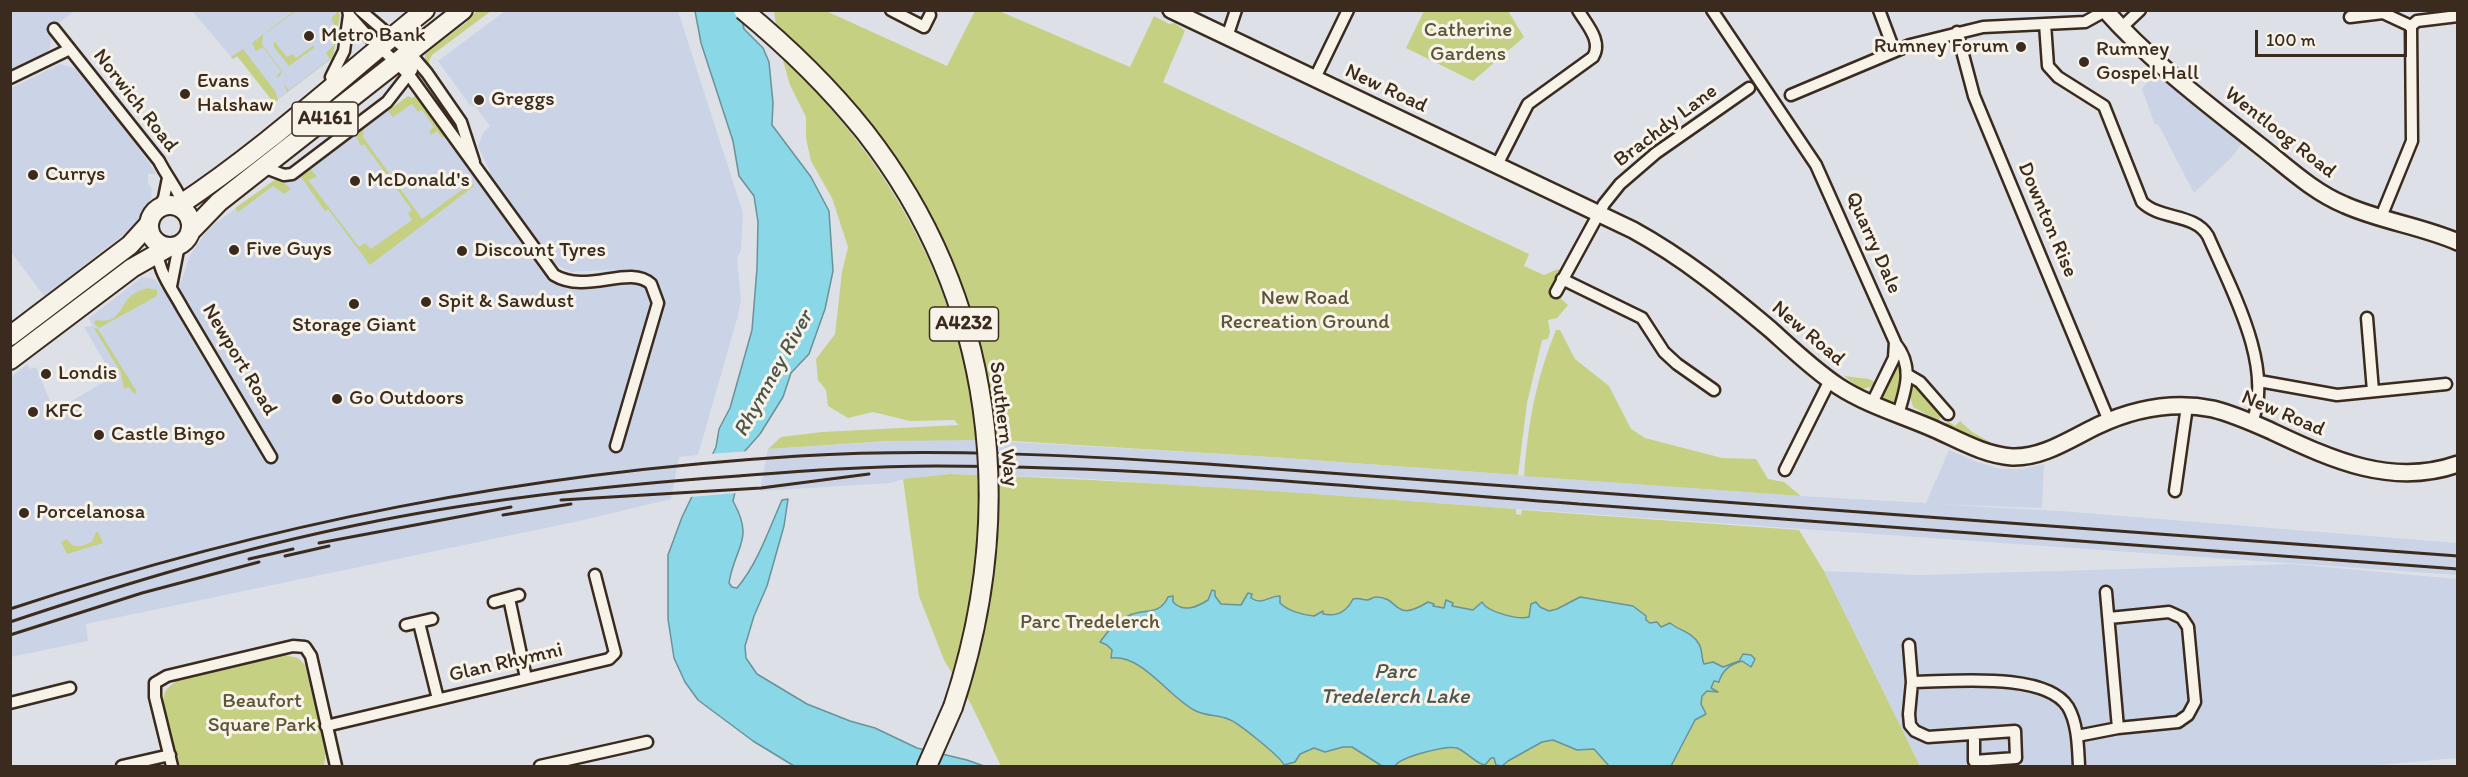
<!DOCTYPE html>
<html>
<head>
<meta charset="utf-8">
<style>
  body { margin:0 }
  #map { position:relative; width:2468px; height:777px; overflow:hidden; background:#dde1e7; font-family:Itim,sans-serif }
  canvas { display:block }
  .frame { position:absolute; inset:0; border:12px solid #3b2a1e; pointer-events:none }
  .scale { position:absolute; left:2255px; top:30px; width:152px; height:27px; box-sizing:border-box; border:3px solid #3b2a1e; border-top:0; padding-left:8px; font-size:18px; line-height:21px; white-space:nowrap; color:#3b2a1e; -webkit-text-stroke:4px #f7f3e8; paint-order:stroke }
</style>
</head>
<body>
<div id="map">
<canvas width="2468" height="777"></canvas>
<div class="frame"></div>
<div class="scale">100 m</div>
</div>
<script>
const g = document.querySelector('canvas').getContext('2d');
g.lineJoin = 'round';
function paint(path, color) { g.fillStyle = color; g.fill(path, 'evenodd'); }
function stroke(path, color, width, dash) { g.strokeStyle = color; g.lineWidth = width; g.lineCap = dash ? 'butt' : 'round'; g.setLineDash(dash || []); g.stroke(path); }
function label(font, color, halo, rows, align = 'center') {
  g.font = font + ' Itim,sans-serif'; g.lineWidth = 6; g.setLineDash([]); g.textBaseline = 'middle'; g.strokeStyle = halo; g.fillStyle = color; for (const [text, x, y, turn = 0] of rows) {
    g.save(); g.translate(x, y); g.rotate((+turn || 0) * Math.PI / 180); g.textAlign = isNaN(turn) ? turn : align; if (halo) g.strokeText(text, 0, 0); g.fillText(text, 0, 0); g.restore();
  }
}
const built = new Path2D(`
  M 11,11 L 75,11 L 48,31 L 51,40 L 50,48 L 43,56 L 11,71 Z
  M 192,11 L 338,11 L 340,15 L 334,53 L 331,59 L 274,103 L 238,56 L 233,59 Z
  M 505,11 L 678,11 L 743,213 L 741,251 L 737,257 L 741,301 L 737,319 L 698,455 L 679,457 L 671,499 L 584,520 L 86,624 L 88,641 L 11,657 L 10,378 L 27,364 L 30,369 L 36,367 L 54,411 L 113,377 L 84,327 L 92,326 L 89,318 L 142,277 L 155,279 L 164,291 L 181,282 L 190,255 L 208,229 L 272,181 L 302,174 L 408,96 L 412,98 L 417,95 L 536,260 L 573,277 L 618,269 L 571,272 L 555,264 L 488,174 L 490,172 L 478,146 L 483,133 L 490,126 L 476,107 L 469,104 L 438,61 Z
  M 60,64 L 75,68 L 131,138 L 157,174 L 148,174 L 148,183 L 152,189 L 151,199 L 138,220 L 126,233 L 44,296 L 11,252 L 11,88 Z
  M 2155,72 L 2243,142 L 2232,157 L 2194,193 L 2158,124 L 2155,125 L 2142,89 Z
  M 944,438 L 1272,457 L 1801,496 L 1926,503 L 1949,450 L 1977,462 L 2002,469 L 2023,469 L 2044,464 L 2042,508 L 1934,504 L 2061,511 L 2457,543 L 2457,575 L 1078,478 L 950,474 L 903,479 L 891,483 L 760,491 L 768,449 Z
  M 2292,564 L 2457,579 L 2457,758 L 2368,766 L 1920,766 L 1824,571 L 1920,575 Z`);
const green = new Path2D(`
  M 294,11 L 296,11 L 263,35 L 262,44 L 282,71 L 280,76 L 276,77 L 281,71 L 263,47 L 256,51 L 252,43 Z
  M 335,11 L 338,11 L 340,15 L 333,56 L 331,59 L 287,92 L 284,84 L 289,90 L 330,59 L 326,53 L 334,45 L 336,28 L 331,18 L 337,13 Z
  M 478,11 L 491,11 L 432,55 L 429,61 L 430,68 L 425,60 L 425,54 L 467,22 L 467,18 Z
  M 774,11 L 826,11 L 947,66 L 975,11 L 999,11 L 1130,67 L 1154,16 L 1169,24 L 1175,23 L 1185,31 L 1163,82 L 1529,254 L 1524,266 L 1544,275 L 1558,269 L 1561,272 C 1553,289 1555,294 1568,305 L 1557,318 L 1548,320 L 1550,332 L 1548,339 L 1542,340 L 1527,403 L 1518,475 L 1272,457 L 997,440 C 984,333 948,234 886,145 C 866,115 841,87 815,62 C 804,50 789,40 778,28 C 775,24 775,16 774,11 Z
  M 1424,11 L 1508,11 L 1524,37 L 1473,81 L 1406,48 Z
  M 274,41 L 287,57 L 292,54 L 296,58 L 314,45 L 314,48 L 289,66 L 274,47 Z
  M 243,49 L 275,91 L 278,100 L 274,103 L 237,56 L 233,59 L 231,57 Z
  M 782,57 C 891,162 961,287 977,440 L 888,441 L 768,449 L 781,437 L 822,432 L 959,425 L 954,420 L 910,421 L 873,412 L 848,418 L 828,406 L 826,390 L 818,380 L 816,359 L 835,334 L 842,272 L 848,247 L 832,198 L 811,161 L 806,138 L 806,117 L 790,85 Z
  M 417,95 L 446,135 L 442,138 L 437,131 L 431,135 L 429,131 L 434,127 L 422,110 L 418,112 L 412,104 L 393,117 L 388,111 L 408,96 L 412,98 Z
  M 364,128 L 363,137 L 422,219 L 471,183 L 474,186 L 370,265 L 328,209 L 325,211 L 301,177 L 302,174 L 310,168 L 317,177 L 308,180 L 359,247 L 365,243 L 371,249 L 412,220 L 408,213 L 412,210 L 364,144 L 361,146 L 355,134 Z
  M 275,180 L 282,181 L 291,189 L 284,194 L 273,186 L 238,212 L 235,208 Z
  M 147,288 L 157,290 L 157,296 L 99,328 L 94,323 L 96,320 C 121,325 119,305 133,294 C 137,292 142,290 147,288 Z
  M 94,328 L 98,329 L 137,392 L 134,394 L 129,387 L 124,389 L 121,373 Z
  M 1556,330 L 1560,330 L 1575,359 L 1609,386 L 1631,429 L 1645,438 L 1722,458 L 1756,459 L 1768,479 L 1784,482 L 1801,496 L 1524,476 C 1528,423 1536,379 1556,330 Z
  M 1899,365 L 1902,366 C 1904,379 1903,396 1891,404 L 1882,398 L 1882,393 L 1894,368 Z
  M 1844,376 L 1869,379 L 1875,382 L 1871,387 L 1861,389 Z
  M 1918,387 L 1941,413 L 1939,421 L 1913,407 L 1910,396 L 1912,388 Z
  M 1960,421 L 1972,432 L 1990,442 L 1989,444 L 1944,423 L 1949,422 L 1955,426 Z
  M 950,474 C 1139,480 1327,495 1516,509 L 1516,514 L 1521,515 L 1522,510 L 1799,530 L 1824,571 L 1920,766 L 1001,766 L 971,704 L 944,660 L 919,596 L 903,479 Z
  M 96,532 L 98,532 L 103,543 L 67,554 L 61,542 L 67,539 C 74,550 82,546 92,542 Z
  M 284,655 L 298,658 L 305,665 L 326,752 L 324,766 L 180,766 C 176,752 162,707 164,695 C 166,688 171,685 177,681 Z`);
const water = new Path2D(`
  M 695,11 L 740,11 L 744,29 L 763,48 L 769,62 L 773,103 L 772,125 L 811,177 L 829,211 L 833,271 L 825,309 L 809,354 L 791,373 L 783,397 L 760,434 L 744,452 L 733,501 C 755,541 735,545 729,583 L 732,587 L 737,588 C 758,563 769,529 782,500 L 788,499 L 784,526 L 767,586 L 754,616 L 745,646 L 746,658 L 757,674 L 807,704 L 850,721 L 875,728 L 917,748 L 967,760 L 984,766 L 794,766 L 753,741 L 698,700 L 685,682 L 674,658 L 668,619 L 668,555 L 682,517 L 716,447 L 719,429 L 730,408 L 752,330 L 757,268 L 758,222 L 754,196 L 739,176 L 733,141 L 701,43 Z
  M 1212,590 L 1215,591 L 1215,596 L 1221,604 L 1241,605 L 1248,593 L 1252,594 L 1251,598 C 1263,606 1270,595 1280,596 L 1280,603 C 1288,611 1303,615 1314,616 L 1323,611 L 1323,614 C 1337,617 1347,611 1353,599 C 1359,597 1361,600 1367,600 C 1370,600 1373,597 1376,597 C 1401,597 1392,624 1428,602 L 1434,604 L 1433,606 L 1444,608 L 1446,600 L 1453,603 L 1452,606 L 1473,610 L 1482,602 C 1487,612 1518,620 1529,617 L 1531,604 L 1536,602 L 1540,607 L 1549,611 L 1557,609 L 1580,597 L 1633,606 L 1646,616 L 1646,620 L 1650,623 L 1657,622 L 1661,627 L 1670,623 C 1680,631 1692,632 1699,644 C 1703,651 1701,658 1704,664 L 1713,662 L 1723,667 L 1739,661 L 1743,654 L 1751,655 L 1755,659 L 1751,667 L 1742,661 C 1731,664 1722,670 1719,682 L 1714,681 L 1711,688 L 1718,692 L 1707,691 L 1702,696 L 1701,704 L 1706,714 L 1695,720 L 1671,766 L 1609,766 L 1594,749 L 1577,750 L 1553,740 L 1542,742 L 1508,761 L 1502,766 L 1496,765 L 1494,758 L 1491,758 L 1485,765 C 1476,764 1467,752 1457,748 C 1446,745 1400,757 1395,766 L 1382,766 L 1352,747 L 1343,747 L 1325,752 L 1314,748 L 1300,754 L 1295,762 L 1284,765 C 1281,757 1236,721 1228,719 C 1218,715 1206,716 1196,711 C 1170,699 1143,654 1111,658 L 1112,650 L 1107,645 L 1100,642 C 1108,631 1115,622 1128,616 C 1144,608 1160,616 1168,597 L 1173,596 L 1173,602 C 1184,613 1197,607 1208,600 Z`);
const pier = new Path2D(`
  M 749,451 L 738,493 L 690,497 L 709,454 Z`);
const street = new Path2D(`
  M 348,10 L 349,15 L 365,33 L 409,75 L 554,275 C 587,295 629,264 651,284 L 658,303 L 616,446
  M 360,10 L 409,52 L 427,73 L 461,122 L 474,162
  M 891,10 L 924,27 L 930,15
  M 1712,10 L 1816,165 L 1895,342 L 1894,358 L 1872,403
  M 1879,10 L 1894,50
  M 2350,17 L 2383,13 L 2411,26
  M 2045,24 L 2048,66 L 2058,77 L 2104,106 L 2142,202 C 2160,220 2195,213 2208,236 C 2230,287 2275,367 2252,422
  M 2121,28 L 2140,10
  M 54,29 L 159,161 C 168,179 181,193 187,213
  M 1957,32 L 1974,96 L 2109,421
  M 1227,37 L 1236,10
  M 10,78 L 70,49
  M 1315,78 L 1348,10
  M 335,87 L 331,77 L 344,51 L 349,15
  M 1791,95 L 1910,45 L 1983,27 L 2085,22 L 2105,11
  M 1497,165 L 1528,104 L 1593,57 C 1603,41 1586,24 1578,10
  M 263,167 L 284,175 L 292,174 L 387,102 L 412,70 L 409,52
  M 158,209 L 164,198 L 168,178
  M 2381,217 L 2412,141 L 2411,26 L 2417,21 L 2458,16
  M 157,242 C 156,270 170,285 183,309 L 271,457
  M 1562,279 L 1642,318 L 1664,352 L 1677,364 L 1714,390
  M 171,286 L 179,245
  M 1556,292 L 1604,204 L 1620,184 L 1656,153 L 1749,88
  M 2367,318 L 2373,391
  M 1895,343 C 1914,366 1906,389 1898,414
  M 1908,375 L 1920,382 L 1948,414
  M 2259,381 L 2337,395 L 2446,384
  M 1785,470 L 1830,380
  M 2175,491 L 2187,406
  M 2106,592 L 2118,728 L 2178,722 L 2188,715 L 2195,702 L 2188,627 L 2182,618 L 2169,612 L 2109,618
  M 509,598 L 526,678
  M 494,602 L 519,595
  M 419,623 L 438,699
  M 406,625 L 432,619
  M 1909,645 L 1912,682 L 1909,714 L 1910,725 L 1915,731 L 1928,737 L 2015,731 L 2016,758 L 1974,761 L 1974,734
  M 1912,682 C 1950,682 2045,671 2068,707 C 2078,724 2078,748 2079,766
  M 10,703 L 70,688
  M 326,726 L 609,659 L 615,653 L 595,575
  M 2077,736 L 2118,728
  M 122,766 L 170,755
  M 172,766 L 155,697 L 155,683 L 167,676 L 293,646 L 305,647 L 311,656 L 336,766
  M 540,766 L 647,742`);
const secondary = new Path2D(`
  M 1171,10 L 1633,230 C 1684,258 1727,293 1771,330 C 1792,349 1814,370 1838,386 C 1867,405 1902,415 1934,429 C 1959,440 1984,455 2012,457 C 2043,458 2070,439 2097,426 C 2133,409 2173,401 2213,409 C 2233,414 2251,422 2269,430 C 2329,458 2390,488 2458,464
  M 2105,10 C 2150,61 2206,103 2259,145 C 2286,166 2313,192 2345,205 C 2381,221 2421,226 2458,242`);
const primary = new Path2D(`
  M149 226a21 21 0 1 1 42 0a21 21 0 1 1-42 0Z
  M 178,206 C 266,148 343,76 425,10
  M 190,232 L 219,202 L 463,10
  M 10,336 L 130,245 L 149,224
  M 10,360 L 132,268 L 169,247
  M 927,766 L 953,707`);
const rail = new Path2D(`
  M 561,500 L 761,488 L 869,474
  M 503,515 L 571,504
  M 319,543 L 511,507
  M 285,556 L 329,546
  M 249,559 L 293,549
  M 10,609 C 269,523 526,473 799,456 C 935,448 1071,455 1207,464 L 2458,556
  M 10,622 C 124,584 239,549 357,525 C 482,499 610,485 738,476 C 804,471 869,466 936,466 C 1150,466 1365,488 1579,504 C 1872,526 2165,548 2458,569
  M 10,635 L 142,593 L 259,562`);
const primaryBridge = new Path2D(`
  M 743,10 C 788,47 829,87 865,132 C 995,299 1019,509 953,707`);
const markers = [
  [309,36,6,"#3b2a1e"],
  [2021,47,6,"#3b2a1e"],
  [2084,62,6,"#3b2a1e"],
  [185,94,6,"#3b2a1e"],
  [479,100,6,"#3b2a1e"],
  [33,175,6,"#3b2a1e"],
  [355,181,6,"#3b2a1e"],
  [234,250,6,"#3b2a1e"],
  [462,251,6,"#3b2a1e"],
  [426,302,6,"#3b2a1e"],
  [354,304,6,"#3b2a1e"],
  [46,374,6,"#3b2a1e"],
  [337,399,6,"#3b2a1e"],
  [33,412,6,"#3b2a1e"],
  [99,435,6,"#3b2a1e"],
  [24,513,6,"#3b2a1e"]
];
const shields = [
  [325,119,66],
  [964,324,69]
];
const shieldNames = [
  ["A4161",325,119],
  ["A4232",964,324]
];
const parkNames = [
  ["Catherine",1468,31],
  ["Gardens",1468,55],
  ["New Road",1305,299],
  ["Recreation Ground",1305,323],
  ["Parc Tredelerch",1090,623],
  ["Beaufort",262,702],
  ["Square Park",262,726]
];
const poiNames = [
  ["Metro Bank",321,36],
  ["Rumney Forum",2009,47,"right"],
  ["Rumney",2096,50],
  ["Gospel Hall",2096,74],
  ["Evans",197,82],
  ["Halshaw",197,106],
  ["Greggs",491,100],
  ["Currys",45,175],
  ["McDonald's",367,181],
  ["Five Guys",246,250],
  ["Discount Tyres",474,251],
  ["Spit & Sawdust",438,302],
  ["Storage Giant",354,326,"center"],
  ["Londis",58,374],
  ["Go Outdoors",349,399],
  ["KFC",45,412],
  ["Castle Bingo",111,435],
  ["Porcelanosa",36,513]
];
const streetNames = [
  ["New Road",1386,89,25],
  ["Norwich Road",135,101,52],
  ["Brachdy Lane",1666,126,-37],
  ["Wentloog Road",2280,133,38],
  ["Downton Rise",2047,220,67],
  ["Quarry Dale",1873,243,66],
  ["New Road",1808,334,40],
  ["Newport Road",239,360,59],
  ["New Road",2283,414,23],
  ["Southern Way",1003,424,83],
  ["Glan Rhymni",506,663,-13]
];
const waterNames = [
  ["Rhymney River",774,374,-61],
  ["Parc",1395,672],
  ["Tredelerch Lake",1395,697]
];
paint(built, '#cbd4e6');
paint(green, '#c5d083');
paint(water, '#89d7e7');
stroke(water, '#6a9297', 1.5);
paint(pier, '#dde1e7');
stroke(street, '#3b2a1e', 15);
stroke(secondary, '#3b2a1e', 20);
stroke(primary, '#3b2a1e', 22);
stroke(street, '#f7f3e8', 10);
stroke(secondary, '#f7f3e8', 15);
stroke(primary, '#f7f3e8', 18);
stroke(rail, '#3b2a1e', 3);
stroke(primaryBridge, '#3b2a1e', 22, []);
stroke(primaryBridge, '#f7f3e8', 18);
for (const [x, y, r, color] of markers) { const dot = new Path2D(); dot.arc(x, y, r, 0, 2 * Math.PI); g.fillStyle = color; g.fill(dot); stroke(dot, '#f7f3e8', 2); }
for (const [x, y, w] of shields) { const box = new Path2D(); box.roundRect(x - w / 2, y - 17, w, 34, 4.5); g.fillStyle = '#f7f3e8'; g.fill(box); stroke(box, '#3b2a1e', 1.5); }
label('bold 20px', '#3b2a1e', null, shieldNames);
label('21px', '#5e5437', '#f7f3e8', parkNames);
label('21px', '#3b2a1e', '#f7f3e8', poiNames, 'left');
label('21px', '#3b2a1e', '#f7f3e8', streetNames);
label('italic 22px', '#4e5550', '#f7f3e8', waterNames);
</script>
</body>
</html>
